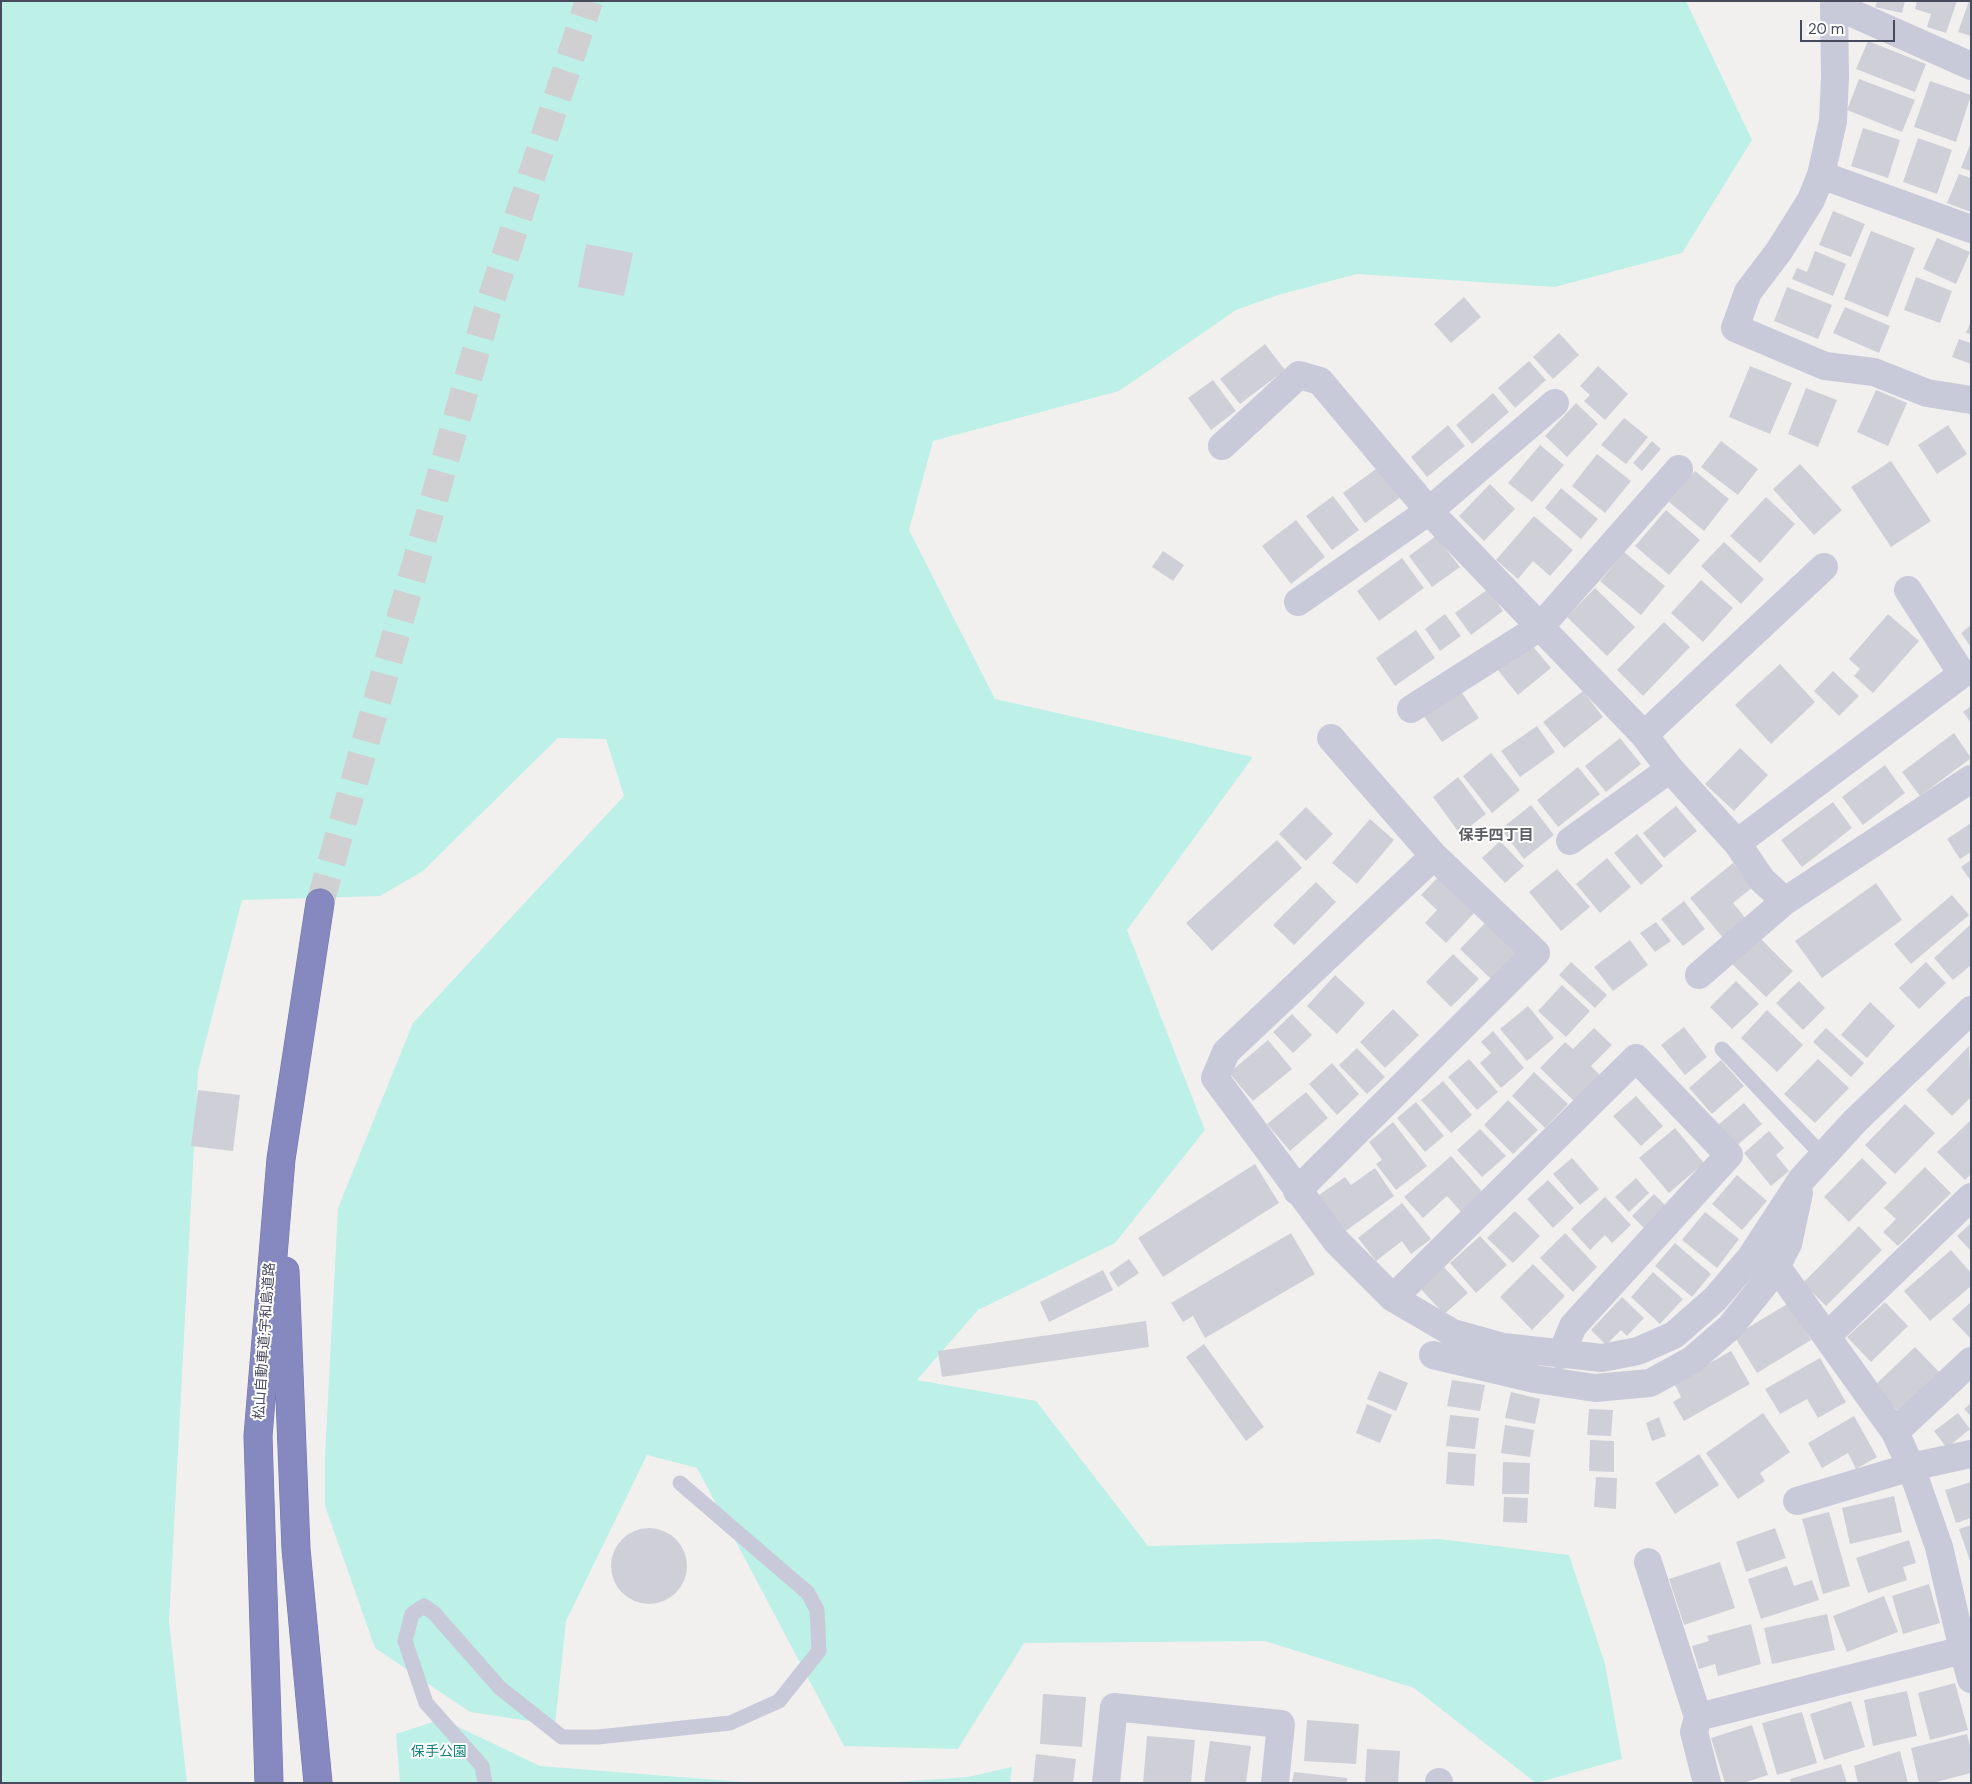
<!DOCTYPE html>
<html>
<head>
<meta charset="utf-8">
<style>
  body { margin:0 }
  #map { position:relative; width:1972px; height:1784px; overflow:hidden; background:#f2f0ef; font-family:"DM Sans",sans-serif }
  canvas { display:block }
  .frame { position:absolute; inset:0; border:2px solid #47495d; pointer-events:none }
  .scale { position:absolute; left:1800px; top:20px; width:95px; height:22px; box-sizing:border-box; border:2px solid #47495d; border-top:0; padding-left:6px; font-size:15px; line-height:18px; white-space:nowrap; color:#47495d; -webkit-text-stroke:4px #fff; paint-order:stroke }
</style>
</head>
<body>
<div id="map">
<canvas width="1972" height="1784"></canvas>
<div class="frame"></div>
<div class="scale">20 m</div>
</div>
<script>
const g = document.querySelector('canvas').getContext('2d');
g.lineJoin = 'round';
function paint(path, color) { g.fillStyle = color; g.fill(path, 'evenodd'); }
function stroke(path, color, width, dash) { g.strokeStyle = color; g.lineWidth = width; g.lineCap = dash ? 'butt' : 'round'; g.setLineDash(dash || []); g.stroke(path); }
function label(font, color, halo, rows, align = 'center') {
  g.font = font + ' "DM Sans","Noto Sans JP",sans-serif'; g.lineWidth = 4; g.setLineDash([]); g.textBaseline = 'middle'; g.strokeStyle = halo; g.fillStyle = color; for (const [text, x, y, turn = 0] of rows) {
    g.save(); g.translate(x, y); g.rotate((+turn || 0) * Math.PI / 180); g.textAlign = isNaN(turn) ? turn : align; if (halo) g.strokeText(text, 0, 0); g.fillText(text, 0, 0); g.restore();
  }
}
const green = new Path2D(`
  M 1,1 L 1686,1 L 1752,140 L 1682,253 L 1555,287 L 1357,274 L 1278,295 L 1236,310 L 1119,391 L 933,441 L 909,530 L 995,699 L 1253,757 L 1127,930 L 1205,1130 L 1115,1243 L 978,1310 L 917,1380 L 1036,1401 L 1148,1546 L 1439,1539 L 1569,1555 L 1605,1664 L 1622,1759 L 1536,1783 L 1414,1688 L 1265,1641 L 1024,1643 L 958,1749 L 844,1746 L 697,1468 L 647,1455 L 566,1621 L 555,1725 L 470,1712 L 375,1648 L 325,1506 L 325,1455 L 338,1208 L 413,1023 L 624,796 L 606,739 L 558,738 L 423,871 L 380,896 L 242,900 L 198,1071 L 169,1622 L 187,1783 L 1,1783 Z
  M 442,1719 L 540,1766 L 756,1783 L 400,1783 L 396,1734 Z
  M 1012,1767 L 1010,1783 L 882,1783 L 968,1777 Z`);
const building = new Path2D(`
  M 1877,1 L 1905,1 L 1902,13 L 1875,7 Z
  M 1917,1 L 1957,1 L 1946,33 L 1927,27 L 1931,14 L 1915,9 Z
  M 1969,1 L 1971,1 L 1971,36 L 1958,32 Z
  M 1868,41 L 1926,64 L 1915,92 L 1856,69 Z
  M 1859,79 L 1915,100 L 1902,132 L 1847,110 Z
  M 1930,81 L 1971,95 L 1956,142 L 1914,127 Z
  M 1863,128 L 1900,140 L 1888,178 L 1851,166 Z
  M 1918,138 L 1952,150 L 1937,194 L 1903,182 Z
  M 1971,142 L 1971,171 L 1961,168 Z
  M 1959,174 L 1971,178 L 1971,212 L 1947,203 Z
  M 1833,211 L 1865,224 L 1851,257 L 1819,245 Z
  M 1871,231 L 1915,248 L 1888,317 L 1844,299 Z
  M 1937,238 L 1970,252 L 1956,284 L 1923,269 Z
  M 586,244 L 633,253 L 624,296 L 578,287 Z
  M 1815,251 L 1846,264 L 1833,296 L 1792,279 L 1797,268 L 1807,272 Z
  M 1916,277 L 1952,291 L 1940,323 L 1904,310 Z
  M 1787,287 L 1832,305 L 1818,339 L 1774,321 Z
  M 1464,297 L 1481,317 L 1451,343 L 1434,324 Z
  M 1845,307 L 1890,326 L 1879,353 L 1833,333 Z
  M 1971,321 L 1971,334 L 1966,333 Z
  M 1559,333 L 1579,355 L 1553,379 L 1533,357 Z
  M 1959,339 L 1971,343 L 1971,364 L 1952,357 Z
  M 1265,344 L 1285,370 L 1240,404 L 1220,379 Z
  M 1529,361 L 1546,380 L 1515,408 L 1498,388 Z
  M 1598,366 L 1628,394 L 1605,420 L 1584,401 L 1590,395 L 1580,386 Z
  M 1750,366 L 1792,383 L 1770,434 L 1729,417 Z
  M 1213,380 L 1236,411 L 1211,430 L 1188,398 Z
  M 1806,388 L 1837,400 L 1818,447 L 1788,434 Z
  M 1876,390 L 1907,403 L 1888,446 L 1857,432 Z
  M 1493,393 L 1509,412 L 1472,444 L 1456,425 Z
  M 1576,403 L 1598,424 L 1567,457 L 1545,436 Z
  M 1624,418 L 1648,437 L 1626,464 L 1601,445 Z
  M 1448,425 L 1465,446 L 1427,477 L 1411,457 Z
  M 1948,425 L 1967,454 L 1937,474 L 1918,445 Z
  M 1652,441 L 1661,449 L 1642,471 L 1633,463 Z
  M 1721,441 L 1758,469 L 1738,495 L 1701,467 Z
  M 1540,445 L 1564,465 L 1532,502 L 1508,483 Z
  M 1597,454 L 1631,481 L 1605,513 L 1572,486 Z
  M 1891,461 L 1931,521 L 1891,547 L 1851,487 Z
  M 1800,464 L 1842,510 L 1814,535 L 1773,489 Z
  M 1380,466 L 1402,496 L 1365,523 L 1343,493 Z
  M 1695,471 L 1729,499 L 1704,531 L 1669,502 Z
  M 1490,484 L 1515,509 L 1484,541 L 1459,516 Z
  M 1561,488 L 1598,519 L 1581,539 L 1545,508 Z
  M 1333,496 L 1359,530 L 1332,550 L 1306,516 Z
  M 1766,497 L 1795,524 L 1760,563 L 1730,536 Z
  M 1666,510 L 1700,540 L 1669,575 L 1635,546 Z
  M 1534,516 L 1573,550 L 1550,576 L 1533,561 L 1518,579 L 1496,560 Z
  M 1296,520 L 1325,557 L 1291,584 L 1262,546 Z
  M 1436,536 L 1460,567 L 1432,587 L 1409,556 Z
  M 1724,542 L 1764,579 L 1741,604 L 1701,566 Z
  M 1163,551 L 1184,565 L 1173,581 L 1152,567 Z
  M 1624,552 L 1665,586 L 1641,615 L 1600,581 Z
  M 1402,558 L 1424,588 L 1379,621 L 1357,591 Z
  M 1701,580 L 1733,608 L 1703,642 L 1671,613 Z
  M 1595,588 L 1635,627 L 1607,656 L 1567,617 Z
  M 1488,589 L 1503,611 L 1471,635 L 1455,613 Z
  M 1445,614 L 1461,636 L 1440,651 L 1425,629 Z
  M 1888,614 L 1919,641 L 1873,693 L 1854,676 L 1860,669 L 1849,659 Z
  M 1664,622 L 1690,647 L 1643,696 L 1617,670 Z
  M 1971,625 L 1971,647 L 1961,633 Z
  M 1416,630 L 1435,658 L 1395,686 L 1376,658 Z
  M 1530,643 L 1551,668 L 1518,695 L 1497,669 Z
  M 1780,664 L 1815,702 L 1771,744 L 1735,705 Z
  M 1833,671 L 1859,696 L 1839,716 L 1814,691 Z
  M 1460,690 L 1479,718 L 1442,742 L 1423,715 Z
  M 1583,691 L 1603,717 L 1564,748 L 1543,722 Z
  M 1971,706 L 1971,723 L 1963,712 Z
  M 1537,726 L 1555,752 L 1520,777 L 1501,751 Z
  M 1954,733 L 1971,758 L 1920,796 L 1902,772 Z
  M 1620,738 L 1641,764 L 1606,792 L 1585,766 Z
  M 1740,748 L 1768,775 L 1734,811 L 1705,784 Z
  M 1491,753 L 1520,790 L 1492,813 L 1463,776 Z
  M 1885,765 L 1905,793 L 1863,825 L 1842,797 Z
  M 1578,767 L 1600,794 L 1558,827 L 1537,800 Z
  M 1458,777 L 1486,814 L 1460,834 L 1433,797 Z
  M 1833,802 L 1852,828 L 1802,867 L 1781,840 Z
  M 1531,805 L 1554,835 L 1524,859 L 1501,829 Z
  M 1676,806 L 1697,831 L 1664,858 L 1643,833 Z
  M 1306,807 L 1333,834 L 1306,861 L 1279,834 Z
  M 1370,819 L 1394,840 L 1357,884 L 1332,863 Z
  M 1971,823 L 1971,852 L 1960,859 L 1947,839 Z
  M 1637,834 L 1663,866 L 1641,885 L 1614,853 Z
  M 1277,840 L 1302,868 L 1212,951 L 1186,923 Z
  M 1500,841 L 1524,866 L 1505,883 L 1482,858 Z
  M 1607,858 L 1631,887 L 1600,913 L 1576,884 Z
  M 1971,860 L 1971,881 L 1961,867 Z
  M 1733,863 L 1753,887 L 1733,903 L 1747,920 L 1724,939 L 1690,898 Z
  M 1557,869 L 1590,907 L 1561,931 L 1529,892 Z
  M 1441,874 L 1478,909 L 1446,943 L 1425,923 L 1437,910 L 1421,895 Z
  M 1316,882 L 1336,902 L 1294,945 L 1273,925 Z
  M 1876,883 L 1902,920 L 1822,978 L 1795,941 Z
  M 1952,895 L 1969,915 L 1911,964 L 1894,944 Z
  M 1684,901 L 1705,929 L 1683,946 L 1661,919 Z
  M 1487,921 L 1518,952 L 1491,979 L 1460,949 Z
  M 1656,922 L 1671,941 L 1655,952 L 1640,933 Z
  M 1971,924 L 1971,965 L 1953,980 L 1934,958 Z
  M 1758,936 L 1793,971 L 1766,997 L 1731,963 Z
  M 1630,940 L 1648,965 L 1613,991 L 1594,967 Z
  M 1453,954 L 1479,979 L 1451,1007 L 1426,982 Z
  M 1571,962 L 1607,995 L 1595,1008 L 1559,975 Z
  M 1926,962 L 1946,983 L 1919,1009 L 1899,988 Z
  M 1335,975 L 1365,1003 L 1337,1034 L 1307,1006 Z
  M 1736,981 L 1759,1004 L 1732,1029 L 1710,1007 Z
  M 1799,981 L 1825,1008 L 1803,1030 L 1776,1003 Z
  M 1562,985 L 1590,1011 L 1566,1037 L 1538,1011 Z
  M 1870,1002 L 1895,1026 L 1867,1058 L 1841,1035 Z
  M 1528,1006 L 1554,1038 L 1527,1061 L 1500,1029 Z
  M 1393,1009 L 1419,1035 L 1385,1068 L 1360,1042 Z
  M 1767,1010 L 1803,1045 L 1777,1072 L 1741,1038 Z
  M 1292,1014 L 1312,1035 L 1293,1053 L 1273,1032 Z
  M 1684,1027 L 1707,1057 L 1685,1075 L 1661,1045 Z
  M 1594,1028 L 1612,1045 L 1591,1066 L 1600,1075 L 1575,1102 L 1540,1068 L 1565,1042 L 1573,1049 Z
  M 1826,1028 L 1864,1063 L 1851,1077 L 1813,1042 Z
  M 1493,1031 L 1524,1068 L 1501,1088 L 1480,1063 L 1491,1053 L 1481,1042 Z
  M 1268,1040 L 1292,1069 L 1253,1101 L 1229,1073 Z
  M 1969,1046 L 1971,1097 L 1952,1116 L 1926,1090 Z
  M 1357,1048 L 1385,1077 L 1367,1094 L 1339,1065 Z
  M 1469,1059 L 1498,1092 L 1477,1110 L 1448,1077 Z
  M 1818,1059 L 1849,1088 L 1815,1123 L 1784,1094 Z
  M 1721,1060 L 1744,1086 L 1712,1114 L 1689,1088 Z
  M 1332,1063 L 1359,1094 L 1337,1115 L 1309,1084 Z
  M 1534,1072 L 1568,1104 L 1545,1128 L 1512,1096 Z
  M 1443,1081 L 1472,1115 L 1451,1133 L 1421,1100 Z
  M 198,1090 L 240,1095 L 233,1151 L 191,1146 Z
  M 1306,1092 L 1328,1118 L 1290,1151 L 1267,1124 Z
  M 1636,1096 L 1663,1126 L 1641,1146 L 1613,1116 Z
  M 1508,1100 L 1538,1130 L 1513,1154 L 1484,1125 Z
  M 1416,1102 L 1444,1136 L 1425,1152 L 1397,1118 Z
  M 1744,1103 L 1762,1124 L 1735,1147 L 1718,1125 Z
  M 1905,1104 L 1935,1133 L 1895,1174 L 1865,1145 Z
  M 1971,1120 L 1971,1174 L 1965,1180 L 1937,1152 Z
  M 1393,1122 L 1427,1166 L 1396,1190 L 1376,1164 L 1382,1160 L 1369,1142 Z
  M 1675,1128 L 1704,1163 L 1669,1193 L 1639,1158 Z
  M 1480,1129 L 1506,1156 L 1482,1177 L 1457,1150 Z
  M 1769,1131 L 1784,1148 L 1776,1155 L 1789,1171 L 1771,1186 L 1744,1153 Z
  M 1451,1156 L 1486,1196 L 1464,1215 L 1447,1196 L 1423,1218 L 1404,1197 Z
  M 1572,1158 L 1599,1189 L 1580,1205 L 1553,1174 Z
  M 1862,1158 L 1887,1183 L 1849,1222 L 1824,1197 Z
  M 1255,1164 L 1279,1203 L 1163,1277 L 1138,1238 Z
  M 1925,1167 L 1951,1193 L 1898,1246 L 1883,1232 L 1896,1219 L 1884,1208 Z
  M 1375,1168 L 1394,1196 L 1343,1233 L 1316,1197 L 1345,1177 L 1351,1185 Z
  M 1737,1175 L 1767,1201 L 1742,1230 L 1712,1204 Z
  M 1636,1178 L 1649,1193 L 1629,1212 L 1615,1197 Z
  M 1548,1180 L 1574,1208 L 1553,1228 L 1527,1199 Z
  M 1654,1194 L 1668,1208 L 1646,1230 L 1632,1216 Z
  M 1605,1197 L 1631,1225 L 1612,1243 L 1605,1235 L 1590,1250 L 1571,1229 Z
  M 1402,1203 L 1431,1239 L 1411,1254 L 1402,1241 L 1376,1261 L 1358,1238 Z
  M 1515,1211 L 1540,1236 L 1513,1263 L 1487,1238 Z
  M 1705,1212 L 1739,1239 L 1717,1268 L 1682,1240 Z
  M 1971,1223 L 1971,1251 L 1957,1236 Z
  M 1859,1226 L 1882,1250 L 1826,1306 L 1803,1283 Z
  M 1291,1233 L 1315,1274 L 1205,1338 L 1193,1316 L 1183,1322 L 1171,1303 Z
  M 1565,1233 L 1597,1267 L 1573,1292 L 1540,1258 Z
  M 1480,1236 L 1507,1265 L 1476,1293 L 1450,1263 Z
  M 1675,1243 L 1711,1274 L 1692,1297 L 1655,1266 Z
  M 1951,1250 L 1971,1273 L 1971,1286 L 1930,1321 L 1904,1291 Z
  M 1129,1259 L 1139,1273 L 1118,1287 L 1109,1273 Z
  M 1533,1264 L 1565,1296 L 1532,1330 L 1500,1297 Z
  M 1443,1266 L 1468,1293 L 1444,1314 L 1420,1288 Z
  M 1103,1270 L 1113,1290 L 1049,1322 L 1040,1302 Z
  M 1653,1272 L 1683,1299 L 1660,1324 L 1631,1297 Z
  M 1622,1297 L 1644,1318 L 1627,1336 L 1621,1330 L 1606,1345 L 1591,1330 Z
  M 1885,1302 L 1908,1326 L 1871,1362 L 1847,1337 Z
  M 1971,1302 L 1971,1339 L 1952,1319 Z
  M 1789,1303 L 1811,1340 L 1757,1373 L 1734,1336 Z
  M 1146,1321 L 1149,1347 L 942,1377 L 938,1351 Z
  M 1204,1344 L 1264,1427 L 1246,1441 L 1186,1357 Z
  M 1915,1347 L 1941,1374 L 1900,1413 L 1874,1386 Z
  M 1731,1351 L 1750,1384 L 1684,1421 L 1673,1402 L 1681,1397 L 1674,1383 Z
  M 1820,1358 L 1846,1402 L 1818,1418 L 1807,1399 L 1780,1414 L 1765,1389 Z
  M 1379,1371 L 1408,1383 L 1396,1411 L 1367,1399 Z
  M 1452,1380 L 1485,1385 L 1480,1411 L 1447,1406 Z
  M 1511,1392 L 1540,1399 L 1535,1424 L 1505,1418 Z
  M 1971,1403 L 1971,1416 L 1964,1409 Z
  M 1367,1404 L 1392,1415 L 1380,1443 L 1356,1433 Z
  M 1589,1409 L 1613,1410 L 1611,1436 L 1587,1435 Z
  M 1763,1413 L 1790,1452 L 1760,1473 L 1765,1481 L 1738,1499 L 1706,1453 Z
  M 1958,1413 L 1970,1429 L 1947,1448 L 1934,1431 Z
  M 1450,1415 L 1479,1418 L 1475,1449 L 1446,1446 Z
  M 1854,1416 L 1877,1457 L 1856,1469 L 1848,1453 L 1822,1468 L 1808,1443 Z
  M 1659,1417 L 1666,1436 L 1652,1441 L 1646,1423 Z
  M 1505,1425 L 1534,1430 L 1530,1457 L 1501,1453 Z
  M 1590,1440 L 1614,1441 L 1614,1472 L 1589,1471 Z
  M 1448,1452 L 1476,1454 L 1474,1486 L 1446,1484 Z
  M 1699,1454 L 1719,1485 L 1675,1514 L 1655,1483 Z
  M 1503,1462 L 1530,1463 L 1529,1494 L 1502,1494 Z
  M 1596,1477 L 1617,1478 L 1616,1509 L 1594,1507 Z
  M 1971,1482 L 1971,1518 L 1956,1523 L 1945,1490 Z
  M 1894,1496 L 1902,1532 L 1850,1544 L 1842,1508 Z
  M 1504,1497 L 1528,1498 L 1527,1523 L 1503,1522 Z
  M 1829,1512 L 1850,1586 L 1823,1594 L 1802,1519 Z
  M 1971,1525 L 1971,1561 L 1970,1561 L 1959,1529 Z
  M611 1566a38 38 0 1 1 76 0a38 38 0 1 1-76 0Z
  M 1775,1528 L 1786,1558 L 1746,1572 L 1736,1542 Z
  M 1909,1540 L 1916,1563 L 1903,1567 L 1907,1580 L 1868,1593 L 1856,1558 Z
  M 1720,1562 L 1735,1608 L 1684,1625 L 1669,1579 Z
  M 1787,1566 L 1794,1586 L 1812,1580 L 1819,1600 L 1761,1619 L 1748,1579 Z
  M 1929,1584 L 1940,1623 L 1903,1634 L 1892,1596 Z
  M 1884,1596 L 1898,1632 L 1847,1652 L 1833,1616 Z
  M 1827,1614 L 1835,1650 L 1772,1664 L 1764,1628 Z
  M 1751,1624 L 1761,1664 L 1718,1676 L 1715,1664 L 1699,1669 L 1692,1646 L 1709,1641 L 1707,1636 Z
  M 1955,1683 L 1968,1730 L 1930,1740 L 1918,1693 Z
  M 1907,1691 L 1917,1736 L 1873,1746 L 1864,1700 Z
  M 1043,1694 L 1086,1697 L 1082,1747 L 1040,1744 Z
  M 1851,1701 L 1865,1747 L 1824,1760 L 1810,1714 Z
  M 1802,1712 L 1817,1763 L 1777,1775 L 1762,1723 Z
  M 1307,1720 L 1359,1724 L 1356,1764 L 1304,1761 Z
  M 1752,1725 L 1768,1775 L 1743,1783 L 1725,1783 L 1711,1738 Z
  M 1967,1734 L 1971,1750 L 1971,1773 L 1932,1783 L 1919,1783 L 1911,1748 Z
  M 1147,1736 L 1195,1740 L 1191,1783 L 1143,1783 Z
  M 1210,1741 L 1251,1746 L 1246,1783 L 1204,1783 Z
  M 1367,1749 L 1400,1751 L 1398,1783 L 1365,1783 Z
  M 1900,1751 L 1908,1783 L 1858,1783 L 1854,1766 Z
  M 1036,1754 L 1076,1759 L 1073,1783 L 1033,1783 Z
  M 1841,1764 L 1847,1783 L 1791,1783 L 1790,1779 Z
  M 1294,1772 L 1347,1778 L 1347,1783 L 1292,1783 Z`);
const highwayTunnel = new Path2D(`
  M 320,903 L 486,315 L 589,1`);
const lane = new Path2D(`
  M 1722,1049 L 1823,1156
  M 485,1783 L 482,1766 L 426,1703 L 405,1641 L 412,1614 L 424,1606 L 434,1613 L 500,1688 L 562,1737 L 598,1737 L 730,1723 L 779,1701 L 819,1651 L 817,1610 L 808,1593 L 680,1483`);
const street = new Path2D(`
  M 1835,1 L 1834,5 L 1971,66
  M 1834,5 L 1835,77 L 1833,121 L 1821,175 L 1971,229
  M 1821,175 L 1811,200 L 1779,251 L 1748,292 L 1735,328 L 1825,366 L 1874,372 L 1927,393 L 1971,400
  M 1222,446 L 1299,375 L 1320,381 L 1429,511 L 1644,735 L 1670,769 L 1737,843 L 1762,880 L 1785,901
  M 1298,602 L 1429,511 L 1555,403
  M 1411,709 L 1540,627 L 1679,469
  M 1644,735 L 1824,567
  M 1570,841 L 1670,769
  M 1737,843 L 1962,674 L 1908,590
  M 1434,856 L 1226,1052 L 1215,1078 L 1336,1241 L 1393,1298 L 1453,1333 L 1503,1347 L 1602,1358 L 1638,1351 L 1674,1335 L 1715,1299 L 1751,1257 L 1802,1179 L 1855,1121 L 1971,1010
  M 1699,975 L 1785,901 L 1971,779
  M 1297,1191 L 1536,953 L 1434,856 L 1331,738
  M 1393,1298 L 1636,1058 L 1729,1155 L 1573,1326 L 1561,1355
  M 1827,1336 L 1971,1197
  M 1433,1355 L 1535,1379 L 1595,1388 L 1650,1383 L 1692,1360 L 1730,1327 L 1771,1276 L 1788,1244 L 1799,1193
  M 1895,1432 L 1971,1361
  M 1797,1501 L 1911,1467 L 1971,1454
  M 1648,1562 L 1698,1717 L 1694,1732 L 1707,1783
  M 1971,1649 L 1963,1650 L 1971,1679
  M 1698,1717 L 1963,1650 L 1939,1547 L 1911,1467 L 1895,1432 L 1776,1266
  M 1106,1783 L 1114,1707 L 1281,1724 L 1275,1783
  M 1439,1783 L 1439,1782`);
const highway = new Path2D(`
  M 285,1271 L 296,1549 L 318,1783
  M 269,1783 L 258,1436 L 281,1159 L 320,903`);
const streetNames = [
  ["松山自動車道;宇和島道路",265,1341,-86]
];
const parkNames = [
  ["保手公園",439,1752]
];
const neighbourhoodNames = [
  ["保手四丁目",1496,836]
];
paint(green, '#bdf0e7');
paint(building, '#cfcfd7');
stroke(highwayTunnel, '#d0cfd2', 28, [28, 14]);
stroke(highway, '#7174ab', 29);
stroke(lane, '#c8cad9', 15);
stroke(street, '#c8cad9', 28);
stroke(highway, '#8689bf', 28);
label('14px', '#47495d', '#fff', streetNames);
label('14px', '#15817a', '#fff', parkNames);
label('bold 15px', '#5b5c64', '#fff', neighbourhoodNames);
</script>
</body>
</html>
